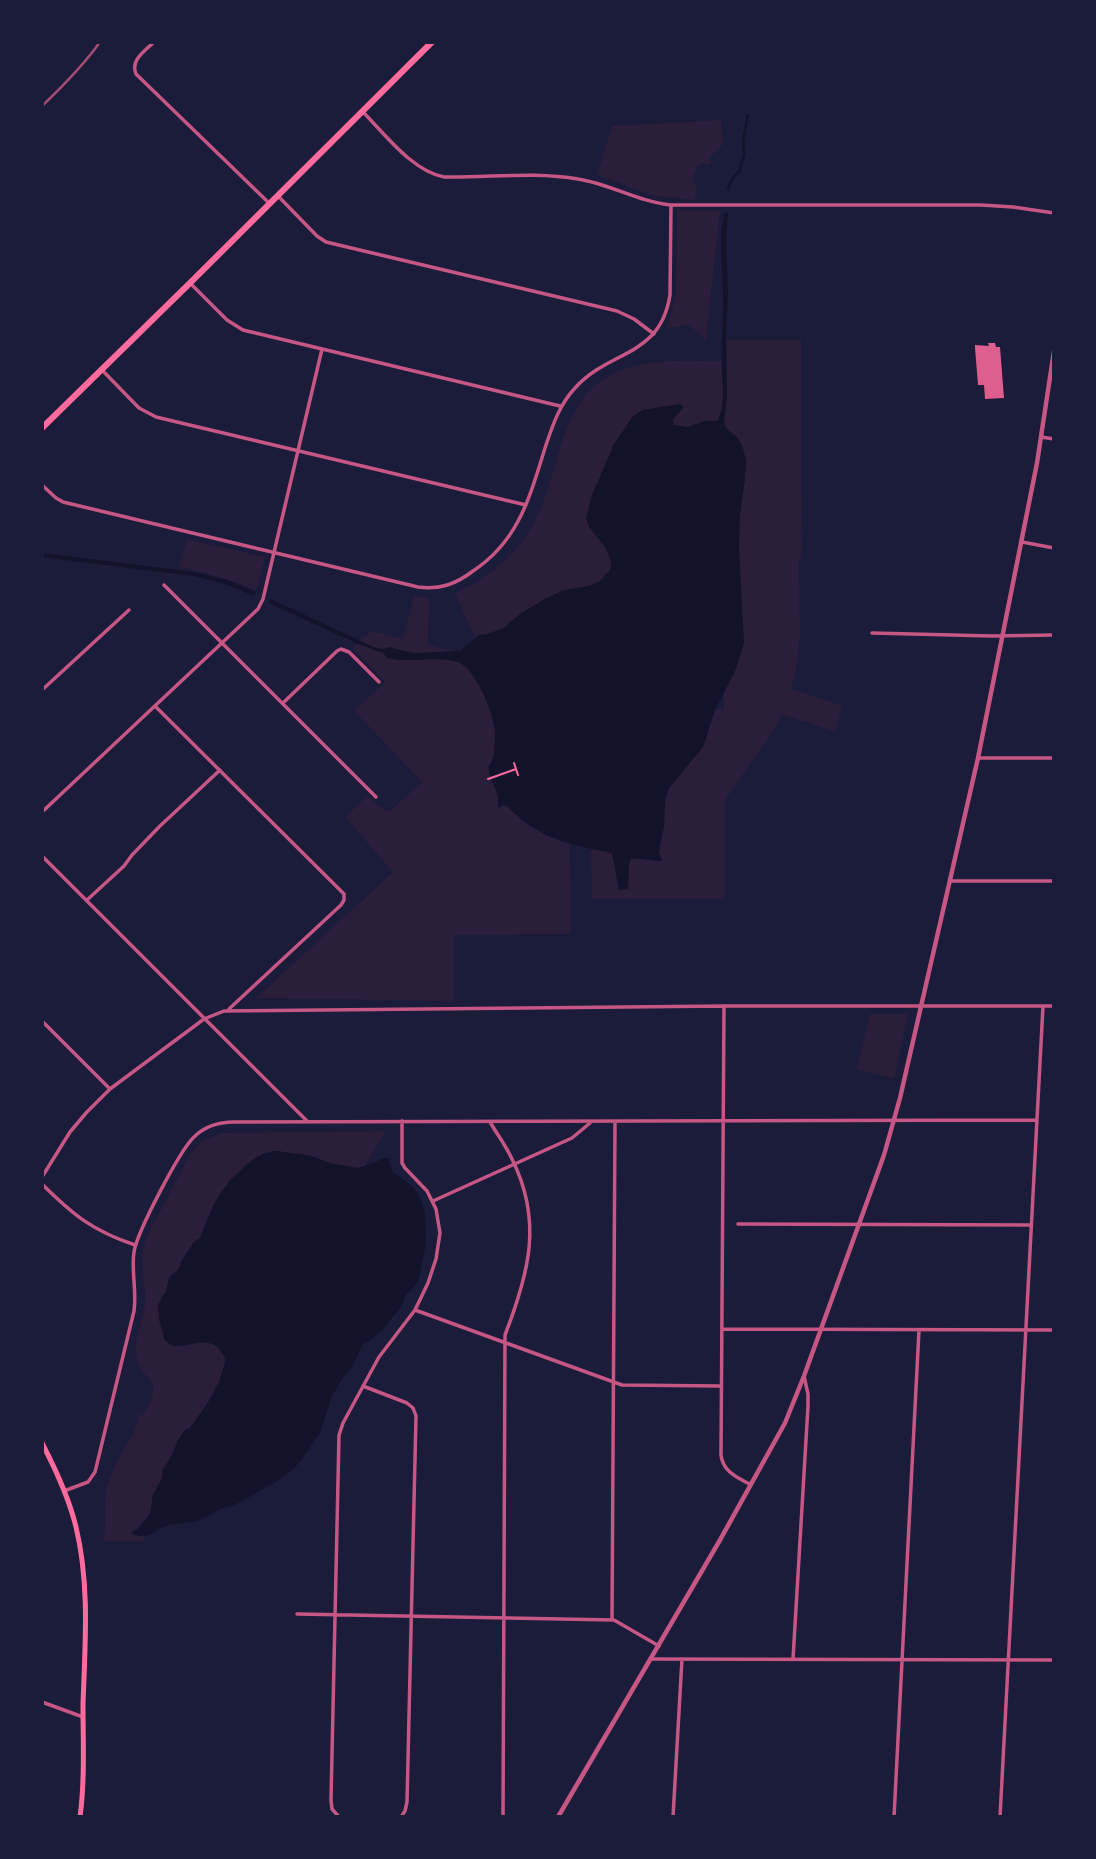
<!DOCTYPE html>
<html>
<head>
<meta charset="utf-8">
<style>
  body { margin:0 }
  #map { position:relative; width:1096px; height:1859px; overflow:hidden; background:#1b1b3a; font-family:"Public Sans",sans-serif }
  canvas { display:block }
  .frame { position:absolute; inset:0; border:44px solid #1b1b3a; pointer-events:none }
</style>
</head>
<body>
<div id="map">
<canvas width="1096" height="1859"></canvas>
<div class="frame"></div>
</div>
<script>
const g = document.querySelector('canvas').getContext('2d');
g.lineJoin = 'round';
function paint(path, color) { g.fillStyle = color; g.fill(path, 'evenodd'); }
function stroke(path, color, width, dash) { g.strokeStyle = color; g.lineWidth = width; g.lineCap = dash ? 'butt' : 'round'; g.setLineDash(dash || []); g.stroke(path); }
const green = new Path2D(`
  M 721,120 L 723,144 L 709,158 L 712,162 L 708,165 L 702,163 L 698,166 L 692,179 L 697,187 L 695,200 L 655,196 L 597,175 L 612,126 Z
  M 677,210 L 720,211 L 706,340 L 689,325 L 667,328 L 676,295 Z
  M 724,340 L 801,340 L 802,558 L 799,559 L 800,636 L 796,670 L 791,689 L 843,706 L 835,731 L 782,715 L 767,740 L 725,800 L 725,899 L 592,899 L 591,849 L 613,853 L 618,887 L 629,874 L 629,864 L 631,858 L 656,861 L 662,860 L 659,852 L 664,827 L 665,799 L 672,782 L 703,747 L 716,709 L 724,711 L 724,475 L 654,600 L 484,658 L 455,593 C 489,578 520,552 536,519 C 562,468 559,391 624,369 C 656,358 691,361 724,361 Z
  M 187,539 L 265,557 L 256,591 C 231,580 207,572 179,567 Z
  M 414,596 L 429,598 L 428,645 L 453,651 C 455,655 456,658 458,661 C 465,668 473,672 478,681 C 490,702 504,746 488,767 L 499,795 L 498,807 L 507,806 C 524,824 546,838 570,844 L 571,934 L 454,935 L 454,1001 L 256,998 L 393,872 L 345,817 L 367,796 L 377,805 L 390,811 L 422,782 L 354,711 L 385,682 L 352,648 L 371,631 L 403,639 Z
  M 870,1014 L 908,1014 L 894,1079 L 857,1069 Z
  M 386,1131 L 365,1166 L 359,1168 L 333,1164 L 312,1156 L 276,1151 L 265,1153 L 248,1163 L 221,1192 L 207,1218 L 200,1238 L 194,1242 L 182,1259 L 179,1269 L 170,1276 L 168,1282 L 166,1292 L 158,1307 L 159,1319 L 165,1341 L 178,1347 L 202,1342 L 216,1345 L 225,1357 L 224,1368 L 219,1382 L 206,1405 L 190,1428 L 185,1430 L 176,1444 L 168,1462 L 163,1469 L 162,1478 L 153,1495 L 150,1514 L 138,1528 L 132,1532 L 134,1535 L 145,1536 L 144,1542 L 104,1541 L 106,1488 L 115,1465 L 134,1432 L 139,1415 L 144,1415 C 168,1373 138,1384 136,1352 C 135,1336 143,1320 145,1304 C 146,1289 142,1275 142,1261 C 143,1252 145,1243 148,1234 L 191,1153 L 202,1141 L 222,1133 Z`);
const water = new Path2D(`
  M 728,212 L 726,241 L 728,295 L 726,332 L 727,397 L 724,423 L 727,429 L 736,436 L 742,445 L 746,460 L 745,479 L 740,516 L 739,547 L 744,643 L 736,669 L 714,712 L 703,747 L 669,788 L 665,799 L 664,827 L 660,844 L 659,852 L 662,861 L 631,858 L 629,864 L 628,889 L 619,890 L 612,853 C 569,844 539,839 507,806 L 503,805 L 498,809 C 500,792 493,788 489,773 C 487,766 494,760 494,753 C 495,743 496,730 493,720 C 489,704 474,667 457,662 C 434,655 410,664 387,658 L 383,653 L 356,643 L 269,603 L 271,599 L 373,647 L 383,649 L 390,647 L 404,651 L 415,653 L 460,651 L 479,635 L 488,634 L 503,628 L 520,614 L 543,600 L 564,590 L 589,586 L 600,581 L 610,570 L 611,561 L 605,547 L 589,527 L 586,518 L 592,495 L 614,444 L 633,416 L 643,410 L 680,404 L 683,406 L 683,408 L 673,419 L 673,425 L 688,427 L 704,421 L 717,421 C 726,407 722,384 722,368 C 721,342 724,317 723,292 C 723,267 718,240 724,216 L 725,213 L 726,214 Z
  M 42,553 L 194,572 L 227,580 L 256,592 L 254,596 L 226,584 L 193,576 L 42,557 Z
  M 276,1151 L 307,1155 L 333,1164 L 358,1168 L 376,1162 L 383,1158 L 388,1158 L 392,1171 L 413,1187 L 419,1195 L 425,1212 L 426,1243 L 418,1282 L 405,1296 L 403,1304 L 384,1328 L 369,1341 L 363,1344 L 352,1367 L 344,1376 L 332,1396 L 320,1433 L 300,1462 L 290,1472 L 274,1483 L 233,1506 C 221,1507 213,1513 203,1519 C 193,1523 180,1523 169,1525 C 161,1527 156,1532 149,1535 C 144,1537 137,1536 132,1534 L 132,1532 L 138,1529 L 150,1514 L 153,1495 L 162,1478 L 163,1469 L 172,1455 L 178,1440 L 185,1430 L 190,1428 L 210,1400 L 219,1382 L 226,1360 C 214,1332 196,1346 173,1346 L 165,1341 L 159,1319 L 158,1305 L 162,1297 L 166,1292 L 169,1278 L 177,1271 L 186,1254 L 194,1242 L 200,1238 L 215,1202 L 229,1181 L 252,1160 L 263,1154 Z`);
const stream = new Path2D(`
  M 728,189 L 733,177 L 739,172 L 744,155 L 743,141 L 748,115`);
const building = new Path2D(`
  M 988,343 L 995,343 L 996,347 L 1000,347 L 1004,398 L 985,399 L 984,385 L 978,385 L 975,348 L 975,345 L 989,346 Z`);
const path = new Path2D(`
  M 514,763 L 518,775
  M 488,779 L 516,769`);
const minor = new Path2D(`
  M 154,42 C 145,51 130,60 136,74 L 270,204
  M 362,111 C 384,133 412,171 444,177 C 489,178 534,171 578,179 C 610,184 639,202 671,205 L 981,205 L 1013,207 L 1054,213
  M 278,196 L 317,236 L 326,242 L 617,311 L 634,319 L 654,334
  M 190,283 L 227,320 L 243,330 L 560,406
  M 102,370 L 139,408 L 156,417 L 526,505
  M 1041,437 L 1054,439
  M 42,485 L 56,498 L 63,502 L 418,587 C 440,590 456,584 473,571 C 520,540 530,495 546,445 C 553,424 560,404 575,388 C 610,349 660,358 670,295 L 671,205
  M 1022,542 L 1054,548
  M 164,585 L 376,797
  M 872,633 L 992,636 L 1054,635
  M 42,690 L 129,610
  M 283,703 L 337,651 L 341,649 L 349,652 L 379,682
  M 156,707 L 344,894 L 344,900 L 341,905 L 229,1009
  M 978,758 L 1054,758
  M 42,812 L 258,609 L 263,599 L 322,349
  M 42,856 L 307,1121
  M 951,881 L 1054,881
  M 87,900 L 124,866 L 132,855 L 160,826 L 220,770
  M 724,1006 L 721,1455 C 723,1472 737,1477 751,1485
  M 42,1021 L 110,1089
  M 490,1122 C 497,1134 506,1146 512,1159 C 543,1221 529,1273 505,1335 L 503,1817
  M 42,1177 L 70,1132 L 86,1113 L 110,1089 L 204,1019 L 224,1011 L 724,1006 L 1054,1006
  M 42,1184 C 73,1215 93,1231 135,1245
  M 433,1201 L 572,1138 L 590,1123
  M 738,1224 L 1031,1225
  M 415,1310 L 622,1385 L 721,1386
  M 722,1329 L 1054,1330
  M 363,1386 L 407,1403 L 413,1408 L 416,1416 L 407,1802 L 405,1811 L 401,1817
  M 64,1491 L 88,1482 L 95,1472 L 134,1311 C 137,1291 131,1271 134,1252 C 137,1232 180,1150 194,1137 C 205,1126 219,1122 234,1122 L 1037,1120
  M 297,1614 L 614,1620 L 659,1646
  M 612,1620 L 615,1122
  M 651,1659 L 1054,1660
  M 793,1659 L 808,1406 L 808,1394 L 804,1376
  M 42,1702 L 83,1717
  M 339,1817 L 332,1809 L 331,1800 L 339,1435 L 343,1423 L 379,1357 L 415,1310 L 428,1283 L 436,1259 L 440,1233 L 436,1209 L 427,1191 L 405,1168 L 402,1163 L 402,1121
  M 673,1817 L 682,1659
  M 894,1817 L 919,1330
  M 1000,1817 L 1043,1006`);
const tertiary = new Path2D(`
  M 558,1817 L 720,1540 L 785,1423 L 804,1376 L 884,1155 L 900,1098 L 978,758 L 1037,463 L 1054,351`);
const secondary = new Path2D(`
  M 42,1443 C 56,1470 69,1498 76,1527 C 90,1585 85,1645 83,1704 C 83,1741 85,1780 80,1817`);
const primary = new Path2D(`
  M 42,428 L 190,283 L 432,42`);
const rail = new Path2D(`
  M 42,106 C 63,86 83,66 100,42`);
paint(green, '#2a1e3b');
paint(water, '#12122b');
stroke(stream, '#12122b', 2.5);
paint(building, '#dd5f8e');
stroke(path, '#ff6b9d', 2);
stroke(minor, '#c65784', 3.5);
stroke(tertiary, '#c65784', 4.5);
stroke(secondary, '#ff6b9d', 5);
stroke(primary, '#ff6b9d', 6);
stroke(rail, '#a44b75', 2.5);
</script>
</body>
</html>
